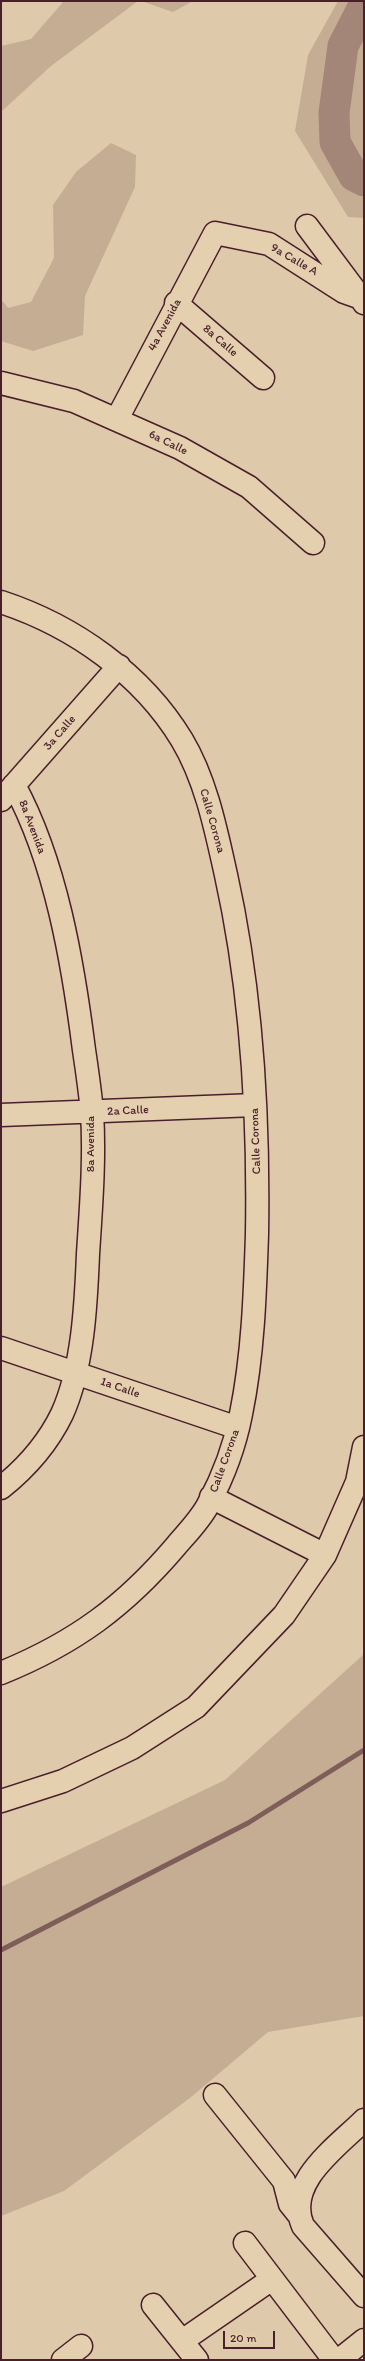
<!DOCTYPE html>
<html>
<head>
<meta charset="utf-8">
<style>
  body { margin:0 }
  #map { position:relative; width:365px; height:2361px; overflow:hidden; background:#dec9aa; font-family:Itim,sans-serif }
  canvas { display:block }
  .frame { position:absolute; inset:0; border:2px solid #4a1f2b; pointer-events:none }
  .scale { position:absolute; left:223px; top:2331px; width:52px; height:18px; box-sizing:border-box; border:2px solid #4a1f2b; border-top:0; padding-left:5px; font-size:12px; line-height:14px; white-space:nowrap; color:#4a1f2b; -webkit-text-stroke:3px #e4d0af; paint-order:stroke }
</style>
</head>
<body>
<div id="map">
<canvas width="365" height="2361"></canvas>
<div class="frame"></div>
<div class="scale">20 m</div>
</div>
<script>
const g = document.querySelector('canvas').getContext('2d');
g.lineJoin = 'round';
function paint(path, color) { g.fillStyle = color; g.fill(path, 'evenodd'); }
function stroke(path, color, width, dash) { g.strokeStyle = color; g.lineWidth = width; g.lineCap = dash ? 'butt' : 'round'; g.setLineDash(dash || []); g.stroke(path); }
function label(font, color, halo, rows, align = 'center') {
  g.font = font + ' Itim,sans-serif'; g.lineWidth = 3; g.setLineDash([]); g.textBaseline = 'middle'; g.strokeStyle = halo; g.fillStyle = color; for (const [text, x, y, turn = 0] of rows) {
    g.save(); g.translate(x, y); g.rotate((+turn || 0) * Math.PI / 180); g.textAlign = isNaN(turn) ? turn : align; if (halo) g.strokeText(text, 0, 0); g.fillText(text, 0, 0); g.restore();
  }
}
const green = new Path2D(`
  M 64,1 L 138,1 L 51,66 L 1,112 L 1,46 L 31,39 Z
  M 141,1 L 193,1 L 173,12 Z
  M 338,1 L 364,1 L 364,218 L 348,217 L 295,131 L 308,55 Z
  M 111,143 L 136,155 L 135,187 L 85,296 L 83,335 L 33,351 L 1,341 L 1,299 L 8,308 L 31,302 L 54,258 L 53,205 L 76,172 Z
  M 364,1654 L 364,2016 L 268,2032 L 190,2098 L 64,2191 L 1,2216 L 1,1887 L 225,1780 Z`);
const stream = new Path2D(`
  M 1,1950 L 248,1823 L 364,1750`);
const river = new Path2D(`
  M 364,5 L 343,46 L 334,113 L 335,142 L 354,176 L 364,181`);
const minor = new Path2D(`
  M 307,226 L 357,293
  M 176,303 L 263,378
  M 1,383 L 74,401 L 180,448 L 249,487 L 313,543
  M 117,419 L 215,233 L 269,244 L 344,292 L 361,298 L 364,303
  M 1,602 C 74,626 142,674 182,740 C 206,780 216,830 226,875 C 252,992 259,1115 257,1234 C 255,1295 253,1355 241,1414 C 235,1445 223,1477 208,1505 C 200,1520 187,1533 176,1546 C 125,1606 75,1643 1,1673
  M 1,800 L 119,666
  M 1,1115 L 255,1105
  M 1,1348 L 238,1428
  M 1,1488 C 26,1468 48,1443 62,1414 C 83,1368 86,1304 88,1254 C 91,1207 95,1159 92,1112 C 90,1091 87,1070 84,1050 C 73,963 56,862 14,785
  M 211,1497 L 325,1555
  M 1,1801 L 63,1781 L 132,1748 L 196,1707 L 284,1615 L 325,1555 L 357,1482 L 364,1447
  M 215,2095 L 284,2181 L 290,2204 L 298,2214
  M 364,2120 C 337,2147 284,2183 303,2226 L 364,2296
  M 245,2243 L 334,2360
  M 153,2305 L 197,2360
  M 182,2341 L 272,2279
  M 63,2360 L 81,2346
  M 339,2360 L 364,2340`);
const streetNames = [
  ["9a Calle A",294,260,30],
  ["4a Avenida",165,325,-62],
  ["8a Calle",220,341,41],
  ["6a Calle",168,443,26],
  ["3a Calle",60,733,-49],
  ["Calle Corona",212,821,74],
  ["8a Avenida",32,827,69],
  ["2a Calle",128,1111,-3],
  ["Calle Corona",256,1141,-92],
  ["8a Avenida",91,1144,-90],
  ["1a Calle",120,1388,19],
  ["Calle Corona",225,1461,-70]
];
paint(green, '#c5ad94');
stroke(stream, '#7f5d59', 5);
stroke(river, '#a38677', 31);
stroke(minor, '#4a1f2b', 25);
stroke(minor, '#e4d0af', 22);
label('12px', '#4a1f2b', '#e4d0af', streetNames);
</script>
</body>
</html>
